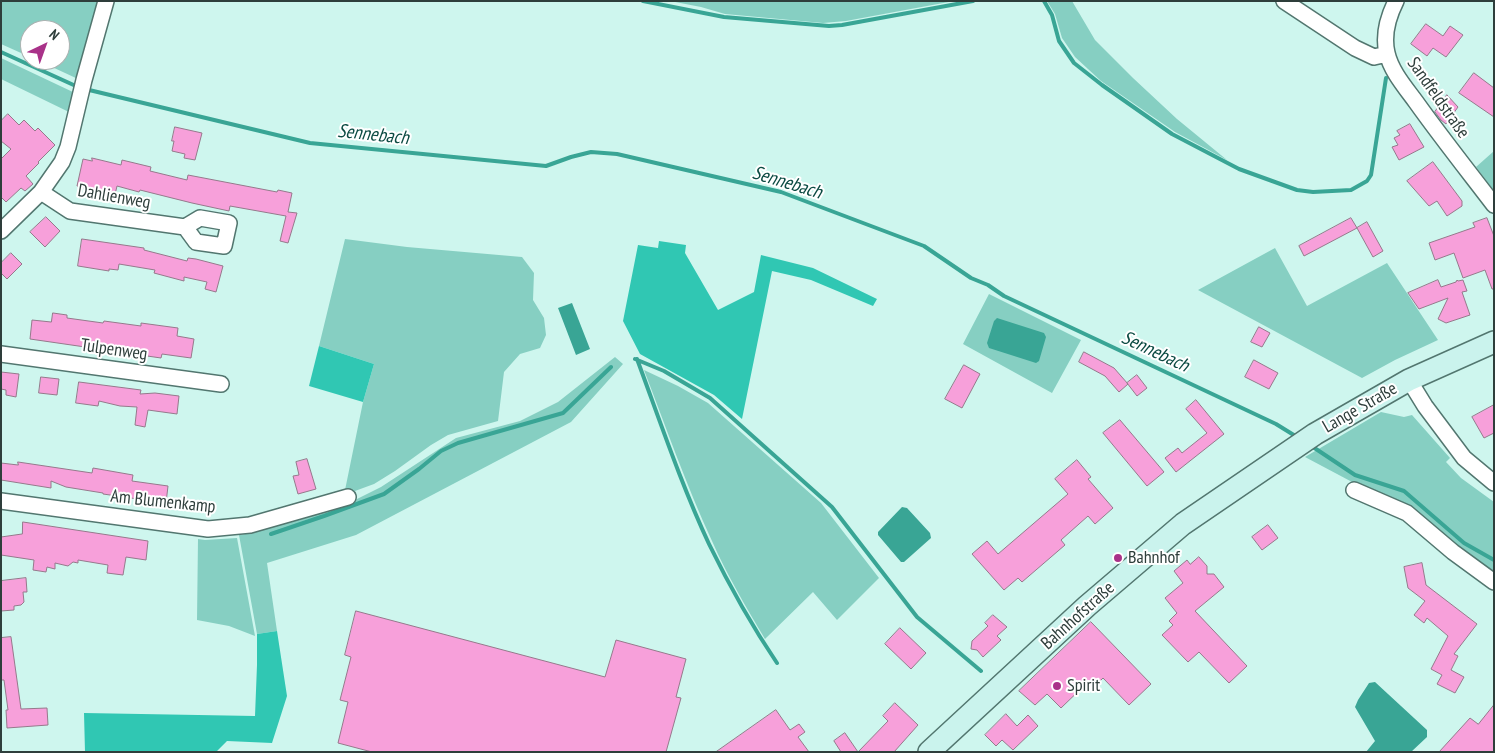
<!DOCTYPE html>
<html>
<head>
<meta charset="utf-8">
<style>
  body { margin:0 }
  #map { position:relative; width:1495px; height:753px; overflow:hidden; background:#cef6ee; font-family:"PT Sans Narrow",sans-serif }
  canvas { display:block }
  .frame { position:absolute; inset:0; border:2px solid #2e3e3b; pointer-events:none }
  .north { position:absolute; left:20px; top:20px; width:50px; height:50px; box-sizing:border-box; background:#fff; border:1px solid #abb2b1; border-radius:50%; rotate:42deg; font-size:14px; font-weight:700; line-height:20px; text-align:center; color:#2e3e3b }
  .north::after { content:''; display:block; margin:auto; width:18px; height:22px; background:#a93289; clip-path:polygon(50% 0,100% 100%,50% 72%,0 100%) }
</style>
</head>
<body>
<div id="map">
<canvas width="1495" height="753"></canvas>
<div class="frame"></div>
<div class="north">N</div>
</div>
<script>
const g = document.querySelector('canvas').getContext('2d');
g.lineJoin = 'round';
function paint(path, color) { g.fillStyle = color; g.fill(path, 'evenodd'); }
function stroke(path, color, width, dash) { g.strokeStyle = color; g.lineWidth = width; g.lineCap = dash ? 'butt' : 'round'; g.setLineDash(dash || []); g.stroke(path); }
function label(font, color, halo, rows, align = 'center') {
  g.font = font + ' "PT Sans Narrow",sans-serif'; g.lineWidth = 4; g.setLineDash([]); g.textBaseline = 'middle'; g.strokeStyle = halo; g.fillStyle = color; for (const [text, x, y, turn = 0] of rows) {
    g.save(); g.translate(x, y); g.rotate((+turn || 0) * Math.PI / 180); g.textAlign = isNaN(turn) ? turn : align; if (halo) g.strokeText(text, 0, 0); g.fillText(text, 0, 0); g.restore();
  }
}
const green = new Path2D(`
  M 1,1 L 100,1 L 78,79 L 37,60 L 60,60 L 60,30 L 30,30 L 30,57 L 1,44 Z
  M 670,1 L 954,1 L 846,21 L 823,23 L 725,14 L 701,7 Z
  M 1047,1 L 1072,1 L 1095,40 L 1133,78 L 1177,119 L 1227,160 L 1175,132 L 1101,81 L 1075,57 L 1062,38 L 1055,14 Z
  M 1,58 L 75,93 L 71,113 L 1,79 Z
  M 1494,151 L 1494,191 L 1476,167 Z
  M 345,239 L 407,247 L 522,257 L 534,273 L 533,300 L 544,318 L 546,335 L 540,348 L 520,354 L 504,372 L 498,421 L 448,435 L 431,445 L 395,471 L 374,484 L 344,495 L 363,402 L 374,364 L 319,346 Z
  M 1275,248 L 1307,306 L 1387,263 L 1438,340 L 1395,360 L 1362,378 L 1198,290 Z
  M 989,294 L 1081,340 L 1052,393 L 963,344 Z
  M 615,357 L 623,364 L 571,422 L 356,535 L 267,563 L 277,631 L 257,634 L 239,535 L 252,533 L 265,527 L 349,503 L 381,487 L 456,438 L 520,421 L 558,402 Z
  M 644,370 L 678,386 L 708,403 L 821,503 L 879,578 L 837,620 L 813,592 L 765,639 C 746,607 727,575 712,541 C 686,485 666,427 644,370 Z
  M 1381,412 L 1404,417 L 1412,415 L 1450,458 L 1446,462 L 1461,478 L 1494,502 L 1494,573 L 1456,545 L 1411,506 L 1354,483 L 1305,457 Z
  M 237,538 L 255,636 L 229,626 L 197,620 L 198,539 L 205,540 Z`);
const forest = new Path2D(`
  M 659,241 L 686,245 L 685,253 L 718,310 L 754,292 L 761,255 L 813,268 L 877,299 L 873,306 L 811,280 L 772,271 L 742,419 L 714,395 L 640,354 L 623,321 L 638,245 L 658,248 Z
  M 319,346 L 374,364 L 363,402 L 309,386 Z
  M 277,631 L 287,696 L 272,743 L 227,741 L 216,752 L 85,752 L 84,713 L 255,716 L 257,665 L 257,634 Z`);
const water = new Path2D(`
  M 572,303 L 590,349 L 576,355 L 558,308 Z
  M 997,318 L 1044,333 L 1046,337 L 1039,361 L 1036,363 L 989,348 L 987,343 L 994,321 Z
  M 902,507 L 907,508 L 930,533 L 931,538 L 904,562 L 901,562 L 878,535 L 878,532 Z
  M 1375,682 L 1427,730 L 1427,737 L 1411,752 L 1366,752 L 1375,741 L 1355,707 L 1358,700 L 1369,683 Z`);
const stream = new Path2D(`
  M 643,1 L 724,17 L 829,26 L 842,25 L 973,1
  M 1044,1 L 1052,15 L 1059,41 L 1074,63 L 1102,85 L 1172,134 L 1239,169 L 1297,190 L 1313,192 L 1351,190 L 1367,181 L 1371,175 L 1386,78
  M 1,52 L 78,87
  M 85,89 L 310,143 L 546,166 L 571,157 L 591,152 L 617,154 L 781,192 L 924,246 L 971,278 L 988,285 L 1004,296 L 1276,424 L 1297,437
  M 635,359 L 664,371 L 710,398 L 832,507 L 917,617 L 981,671
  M 637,359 C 660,421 681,484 709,544 C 729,585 752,626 777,663
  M 1310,445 L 1355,475 L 1404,491 L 1464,543 L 1494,560
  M 271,534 L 324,516 L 384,494 L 419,469 L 441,451 L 458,443 L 563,413 L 611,367`);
const building = new Path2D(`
  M 1426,24 L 1443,36 L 1450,26 L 1463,35 L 1446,57 L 1433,48 L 1427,56 L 1411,44 Z
  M 1474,73 L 1494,88 L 1494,117 L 1459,93 Z
  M 1447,95 L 1458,107 L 1446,124 L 1441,120 L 1435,112 Z
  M 8,114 L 19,125 L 24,120 L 35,131 L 38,128 L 55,145 L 38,162 L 39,163 L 26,176 L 33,184 L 25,191 L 21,188 L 6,202 L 1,197 L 1,159 L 11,149 L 1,141 L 1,121 Z
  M 1410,124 L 1424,147 L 1399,160 L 1392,147 L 1398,145 L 1394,138 L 1400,135 L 1397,131 Z
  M 175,127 L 202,133 L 195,160 L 184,158 L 185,154 L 172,151 L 174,141 L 172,141 Z
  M 92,158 L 121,165 L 122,160 L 151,167 L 150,171 L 187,180 L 188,175 L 277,192 L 278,190 L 292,193 L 288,212 L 297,213 L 288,243 L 280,241 L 286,216 L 230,206 L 229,211 L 192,203 L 140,190 L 139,192 L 117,186 L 114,199 L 101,196 L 102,193 L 87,190 L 88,189 L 77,186 L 83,159 L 92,161 Z
  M 1433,162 L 1462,201 L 1462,206 L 1447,216 L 1437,201 L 1429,206 L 1407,181 Z
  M 46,217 L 60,231 L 45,247 L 30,232 Z
  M 1351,218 L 1357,228 L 1304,256 L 1299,246 Z
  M 1487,218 L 1494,236 L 1494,289 L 1492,289 L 1485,270 L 1463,278 L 1454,253 L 1435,260 L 1429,243 L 1475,227 L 1473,223 Z
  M 1367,222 L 1383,251 L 1373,257 L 1357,228 Z
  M 82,239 L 144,248 L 144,250 L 187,261 L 188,258 L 196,259 L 223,266 L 216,292 L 205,289 L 207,282 L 184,277 L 184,281 L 154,273 L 155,270 L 119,264 L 118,270 L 109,269 L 109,271 L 78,266 Z
  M 11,253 L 22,264 L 7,279 L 1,273 L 1,263 Z
  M 1438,280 L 1441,287 L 1456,282 L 1457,280 L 1458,281 L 1463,280 L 1467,291 L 1462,292 L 1470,315 L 1446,323 L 1438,319 L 1448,298 L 1419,309 L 1408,293 Z
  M 53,313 L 67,315 L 67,318 L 103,323 L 104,321 L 141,326 L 141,323 L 178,328 L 177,336 L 194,339 L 191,358 L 162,354 L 161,358 L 30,339 L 32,320 L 51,322 Z
  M 1259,327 L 1270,333 L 1262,347 L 1251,342 Z
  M 1084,352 L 1114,368 L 1128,384 L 1119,392 L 1105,376 L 1079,362 Z
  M 1254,360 L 1278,373 L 1269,389 L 1245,377 Z
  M 964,365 L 980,374 L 962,408 L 945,399 Z
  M 1,372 L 19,374 L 16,397 L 6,395 L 6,390 L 1,389 Z
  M 1137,375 L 1147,388 L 1137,396 L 1127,383 Z
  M 41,377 L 59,379 L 57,395 L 39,393 Z
  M 79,382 L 141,390 L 140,394 L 155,393 L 179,396 L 177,414 L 148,410 L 145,427 L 135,425 L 137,407 L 120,406 L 99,401 L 98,406 L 76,403 Z
  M 1196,400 L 1224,434 L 1176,472 L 1165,458 L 1178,448 L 1182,453 L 1207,433 L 1186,409 Z
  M 1494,405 L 1494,433 L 1484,438 L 1472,417 Z
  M 1120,420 L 1164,472 L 1147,486 L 1103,433 Z
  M 307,459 L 316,489 L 298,494 L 293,476 L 299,475 L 296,462 Z
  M 1077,460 L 1091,477 L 1088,479 L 1113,508 L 1095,524 L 1088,516 L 1061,540 L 1065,545 L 1022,582 L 1018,578 L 1004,590 L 972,554 L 987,541 L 998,554 L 1068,494 L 1055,479 Z
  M 18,462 L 92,473 L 93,468 L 133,475 L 132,481 L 168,486 L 166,503 L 103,494 L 103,493 L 66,487 L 51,481 L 51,488 L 1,480 L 1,463 L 18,465 Z
  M 23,522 L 148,541 L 146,560 L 126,557 L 123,575 L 107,573 L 108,565 L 78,560 L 78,563 L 73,562 L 68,566 L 55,563 L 55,569 L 47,567 L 46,572 L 33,570 L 34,560 L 1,555 L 1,537 L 22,534 Z
  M 1268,525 L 1278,538 L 1262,550 L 1252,537 Z
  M 1199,557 L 1207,566 L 1207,574 L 1214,574 L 1224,587 L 1195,611 L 1247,666 L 1229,683 L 1199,652 L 1188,662 L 1162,635 L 1173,625 L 1169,621 L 1177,613 L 1165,598 L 1183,583 L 1174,571 L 1187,560 L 1190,564 Z
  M 1422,563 L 1426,585 L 1477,624 L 1454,654 L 1458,656 L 1451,670 L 1464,677 L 1455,693 L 1437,684 L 1442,675 L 1431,669 L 1448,636 L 1427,618 L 1424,623 L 1414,615 L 1425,601 L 1408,588 L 1404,567 Z
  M 26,578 L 27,592 L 23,592 L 24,602 L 21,605 L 14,606 L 14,610 L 1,611 L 1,581 Z
  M 356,611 L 605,677 L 616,640 L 686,659 L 676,697 L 681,698 L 666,752 L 372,752 L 338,743 L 348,702 L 340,700 L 351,657 L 345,655 Z
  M 993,615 L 1007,627 L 997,636 L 1001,640 L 983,657 L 977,650 L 971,649 L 972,641 L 988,626 L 985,623 Z
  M 1091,622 L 1151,684 L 1129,705 L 1103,678 L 1094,687 L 1089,681 L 1061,708 L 1047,694 L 1035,705 L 1019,691 Z
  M 900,628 L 926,653 L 911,669 L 885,644 Z
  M 11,637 L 21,709 L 47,708 L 48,725 L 7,728 L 6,710 L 8,710 L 4,680 L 1,680 L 1,638 Z
  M 895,703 L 918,725 L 894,752 L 858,752 L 888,721 L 883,716 Z
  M 1494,705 L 1494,752 L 1439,752 L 1470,718 L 1478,724 Z
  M 776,710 L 790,730 L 799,724 L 805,732 L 798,737 L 809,752 L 716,752 Z
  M 1006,714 L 1017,726 L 1028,715 L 1038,726 L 1013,750 L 1002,740 L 996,746 L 985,735 Z
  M 845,733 L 858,752 L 841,752 L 834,741 Z`);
const street = new Path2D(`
  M 1284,1 L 1355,48 L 1374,57 L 1387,54
  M 1396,1 C 1388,17 1383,36 1387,53 C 1391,71 1405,87 1416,102 C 1441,137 1468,171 1494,205
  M 41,192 L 70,211 L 185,227 L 196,242 L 224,246 L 229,223 L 200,218 L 185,227
  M 1,231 L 41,192 L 62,162 L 68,147 L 84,80 L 106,1
  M 1,354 L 221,384
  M 1409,380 L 1425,406 L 1464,458 L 1494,483
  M 1354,490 L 1407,513 L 1453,552 L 1494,582
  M 1,501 L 208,529 L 250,525 L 348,497`);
const secondary = new Path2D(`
  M 929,752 L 1087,606 L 1183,524 L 1315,434 L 1409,380 L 1494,342`);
const markers = [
  [1118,558,5,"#a93289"],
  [1057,686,5,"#a93289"]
];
const streetNames = [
  ["Sandfeldstraße",1438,98,55],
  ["Dahlienweg",114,197,10],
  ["Tulpenweg",114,350,8],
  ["Lange Straße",1360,408,-30],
  ["Am Blumenkamp",163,502,6],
  ["Bahnhofstraße",1078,616,-42]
];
const poiNames = [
  ["Bahnhof",1128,558],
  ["Spirit",1067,686]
];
const waterNames = [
  ["Sennebach",373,135,6],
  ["Sennebach",787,183,17],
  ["Sennebach",1155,352,25]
];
paint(green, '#86cfc2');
paint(forest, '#30c7b3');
paint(water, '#39a595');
stroke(stream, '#39a595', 4);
paint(building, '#f7a0da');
stroke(building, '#95798b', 1);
stroke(street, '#52766f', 18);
stroke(secondary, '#52766f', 24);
stroke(street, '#fff', 15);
stroke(secondary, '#caf3ed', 21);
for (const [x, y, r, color] of markers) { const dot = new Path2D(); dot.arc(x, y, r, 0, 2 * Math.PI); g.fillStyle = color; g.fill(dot); stroke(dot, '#fff', 2); }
label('18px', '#2e3e3b', '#fff', streetNames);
label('18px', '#2e3e3b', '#fff', poiNames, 'left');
label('italic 19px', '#0c4b43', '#fff', waterNames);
</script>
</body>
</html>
